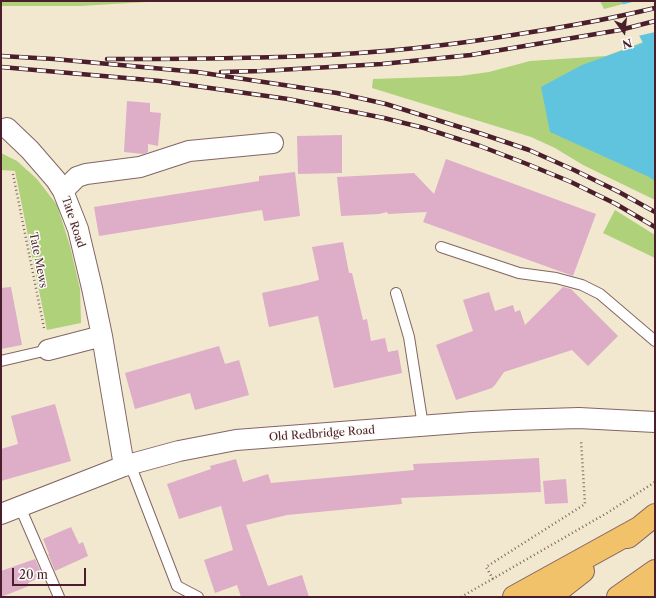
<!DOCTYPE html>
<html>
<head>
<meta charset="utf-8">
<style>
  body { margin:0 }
  #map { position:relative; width:656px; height:598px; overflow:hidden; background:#f1e8cf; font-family:"Libre Caslon Text",serif }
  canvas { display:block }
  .frame { position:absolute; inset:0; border:2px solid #4a1f2b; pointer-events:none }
  .north { position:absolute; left:604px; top:12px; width:40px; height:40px; -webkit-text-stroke:3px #fdfcf7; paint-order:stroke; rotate:165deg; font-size:11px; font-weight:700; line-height:16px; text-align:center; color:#4a1f2b }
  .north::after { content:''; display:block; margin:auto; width:14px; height:18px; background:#4a1f2b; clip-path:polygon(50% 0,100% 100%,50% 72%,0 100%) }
  .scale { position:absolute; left:12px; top:568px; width:74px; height:18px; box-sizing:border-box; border:2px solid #4a1f2b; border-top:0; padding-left:5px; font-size:12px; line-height:14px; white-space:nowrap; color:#4a1f2b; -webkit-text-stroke:3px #fdfcf7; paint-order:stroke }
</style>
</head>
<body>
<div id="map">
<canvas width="656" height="598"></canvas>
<div class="frame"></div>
<div class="north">N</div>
<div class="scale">20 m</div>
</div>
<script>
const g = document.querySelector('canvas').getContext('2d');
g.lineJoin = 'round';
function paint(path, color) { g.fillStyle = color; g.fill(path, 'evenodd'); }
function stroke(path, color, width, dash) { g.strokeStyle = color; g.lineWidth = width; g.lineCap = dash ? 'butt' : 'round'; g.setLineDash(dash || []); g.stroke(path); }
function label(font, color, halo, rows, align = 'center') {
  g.font = font + ' "Libre Caslon Text",serif'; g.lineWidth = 3; g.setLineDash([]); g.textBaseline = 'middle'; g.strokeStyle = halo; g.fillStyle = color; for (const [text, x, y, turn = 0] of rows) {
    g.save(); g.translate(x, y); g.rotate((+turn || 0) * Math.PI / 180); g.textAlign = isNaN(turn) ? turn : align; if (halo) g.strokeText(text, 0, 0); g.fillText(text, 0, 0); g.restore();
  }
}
const green = new Path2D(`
  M 1,1 L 164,1 L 80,6 L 1,6 Z
  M 600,1 L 621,1 L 623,4 L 604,9 Z
  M 643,42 L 655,66 L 655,200 L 583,165 L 555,148 L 531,137 L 372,88 L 373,79 L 460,76 L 489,72 L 530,61 L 606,56 Z
  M 1,153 L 17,161 L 37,179 L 57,205 L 70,246 L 80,289 L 81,323 L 47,330 L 15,171 L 1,170 Z
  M 615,210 L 655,235 L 655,258 L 603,233 Z`);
const water = new Path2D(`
  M 621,1 L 655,1 L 655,181 L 649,177 L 550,132 L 541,87 L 582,65 L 643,43 Z`);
const pier = new Path2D(`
  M 636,1 L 655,1 L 655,32 L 638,36 L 621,5 Z`);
const building = new Path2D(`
  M 127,101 L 150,103 L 150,112 L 161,113 L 158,146 L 148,144 L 148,152 L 144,154 L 124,152 Z
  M 342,135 L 342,173 L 298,174 L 297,136 Z
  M 446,159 L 596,214 L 573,276 L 423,222 L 427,212 L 388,214 L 387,212 L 379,214 L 341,216 L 337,177 L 414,173 L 434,194 Z
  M 295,172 L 300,216 L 264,221 L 262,210 L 99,236 L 94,207 L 259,181 L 259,176 Z
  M 343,242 L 349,273 L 352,273 L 363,320 L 367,319 L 371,341 L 385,338 L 388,352 L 398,350 L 402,373 L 334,388 L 318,316 L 269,327 L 262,293 L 299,285 L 319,280 L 312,247 Z
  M 11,287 L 22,345 L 1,349 L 1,288 Z
  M 563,287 L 571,289 L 618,336 L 588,366 L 572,350 L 504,372 L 495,385 L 492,388 L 456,400 L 436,345 L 473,331 L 463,300 L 489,292 L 495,311 L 513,305 L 515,312 L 520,310 L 525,325 Z
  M 219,346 L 225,364 L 239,360 L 249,395 L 195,410 L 190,393 L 135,409 L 125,373 Z
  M 55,404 L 71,461 L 1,481 L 1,449 L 18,444 L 11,416 Z
  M 539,458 L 541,492 L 401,498 L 402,504 L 287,515 L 246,525 L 268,586 L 302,575 L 309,597 L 241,597 L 237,585 L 215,593 L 204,560 L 233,550 L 221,506 L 179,519 L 167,484 L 211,469 L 210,466 L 236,459 L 243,482 L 268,474 L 271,483 L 414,470 L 413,464 Z
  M 566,479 L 568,503 L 545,504 L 543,481 Z
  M 71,527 L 79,544 L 83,542 L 88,556 L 55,571 L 48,554 L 49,554 L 43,539 Z
  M 35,559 L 43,576 L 28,583 L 29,586 L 1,597 L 1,571 Z`);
const path = new Path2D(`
  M 13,174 L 44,328
  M 493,579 L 486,567 L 585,504 L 581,440
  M 461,597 L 607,513 L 655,482`);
const lane = new Path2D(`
  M 441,247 L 519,273 L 556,278 L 582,285 L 600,294 L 655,341
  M 396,293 L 409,337 L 423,426
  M 1,361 L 48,350
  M 130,464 L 177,586 L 198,597
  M 20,507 L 59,597`);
const street = new Path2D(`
  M 7,128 L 30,150 L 56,180 L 63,191 L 78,229 L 92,288 L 102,336 L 124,466
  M 63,191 L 77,177 L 86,174 L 140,167 L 189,151 L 273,143
  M 48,350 L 102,336
  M 1,514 L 124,466 L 179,451 L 236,440 L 472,422 L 514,420 L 579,418 L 655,422`);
const primary = new Path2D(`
  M 628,537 L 655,515
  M 514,597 L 639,528
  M 550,597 L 583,571
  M 618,597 L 655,571
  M 646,597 L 655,588`);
const rail = new Path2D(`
  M 1,56 L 54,59 L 197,72 L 337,93 L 386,104 L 482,134 L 529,150 L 574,170 L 619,192 L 655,212
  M 107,59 C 173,59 240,59 306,56 C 377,53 449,46 519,34 C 565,27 610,19 655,8
  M 1,67 L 160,81 L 288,99 L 384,118 L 424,128 L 480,146 L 527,164 L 571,182 L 616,204 L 655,227
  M 221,72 L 261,71 L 382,64 L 471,55 L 620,30 L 655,21`);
const streetNames = [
  ["Tate Road",73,222,72],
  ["Tate Mews",38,260,79],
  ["Old Redbridge Road",322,434,-4]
];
paint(green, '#aed17a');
paint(water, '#61c4df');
paint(pier, '#f1e8cf');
paint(building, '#deadc8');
stroke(lane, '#846564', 12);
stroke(street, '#846564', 22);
stroke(primary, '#846564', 24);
stroke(path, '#846564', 2.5, [1, 3]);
stroke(lane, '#fff', 10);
stroke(street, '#fff', 20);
stroke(primary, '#f2c26a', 22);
stroke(rail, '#4a1f2b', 4.5);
stroke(rail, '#fdfcf7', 3, [9]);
label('11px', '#4a1f2b', '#fdfcf7', streetNames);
</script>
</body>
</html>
